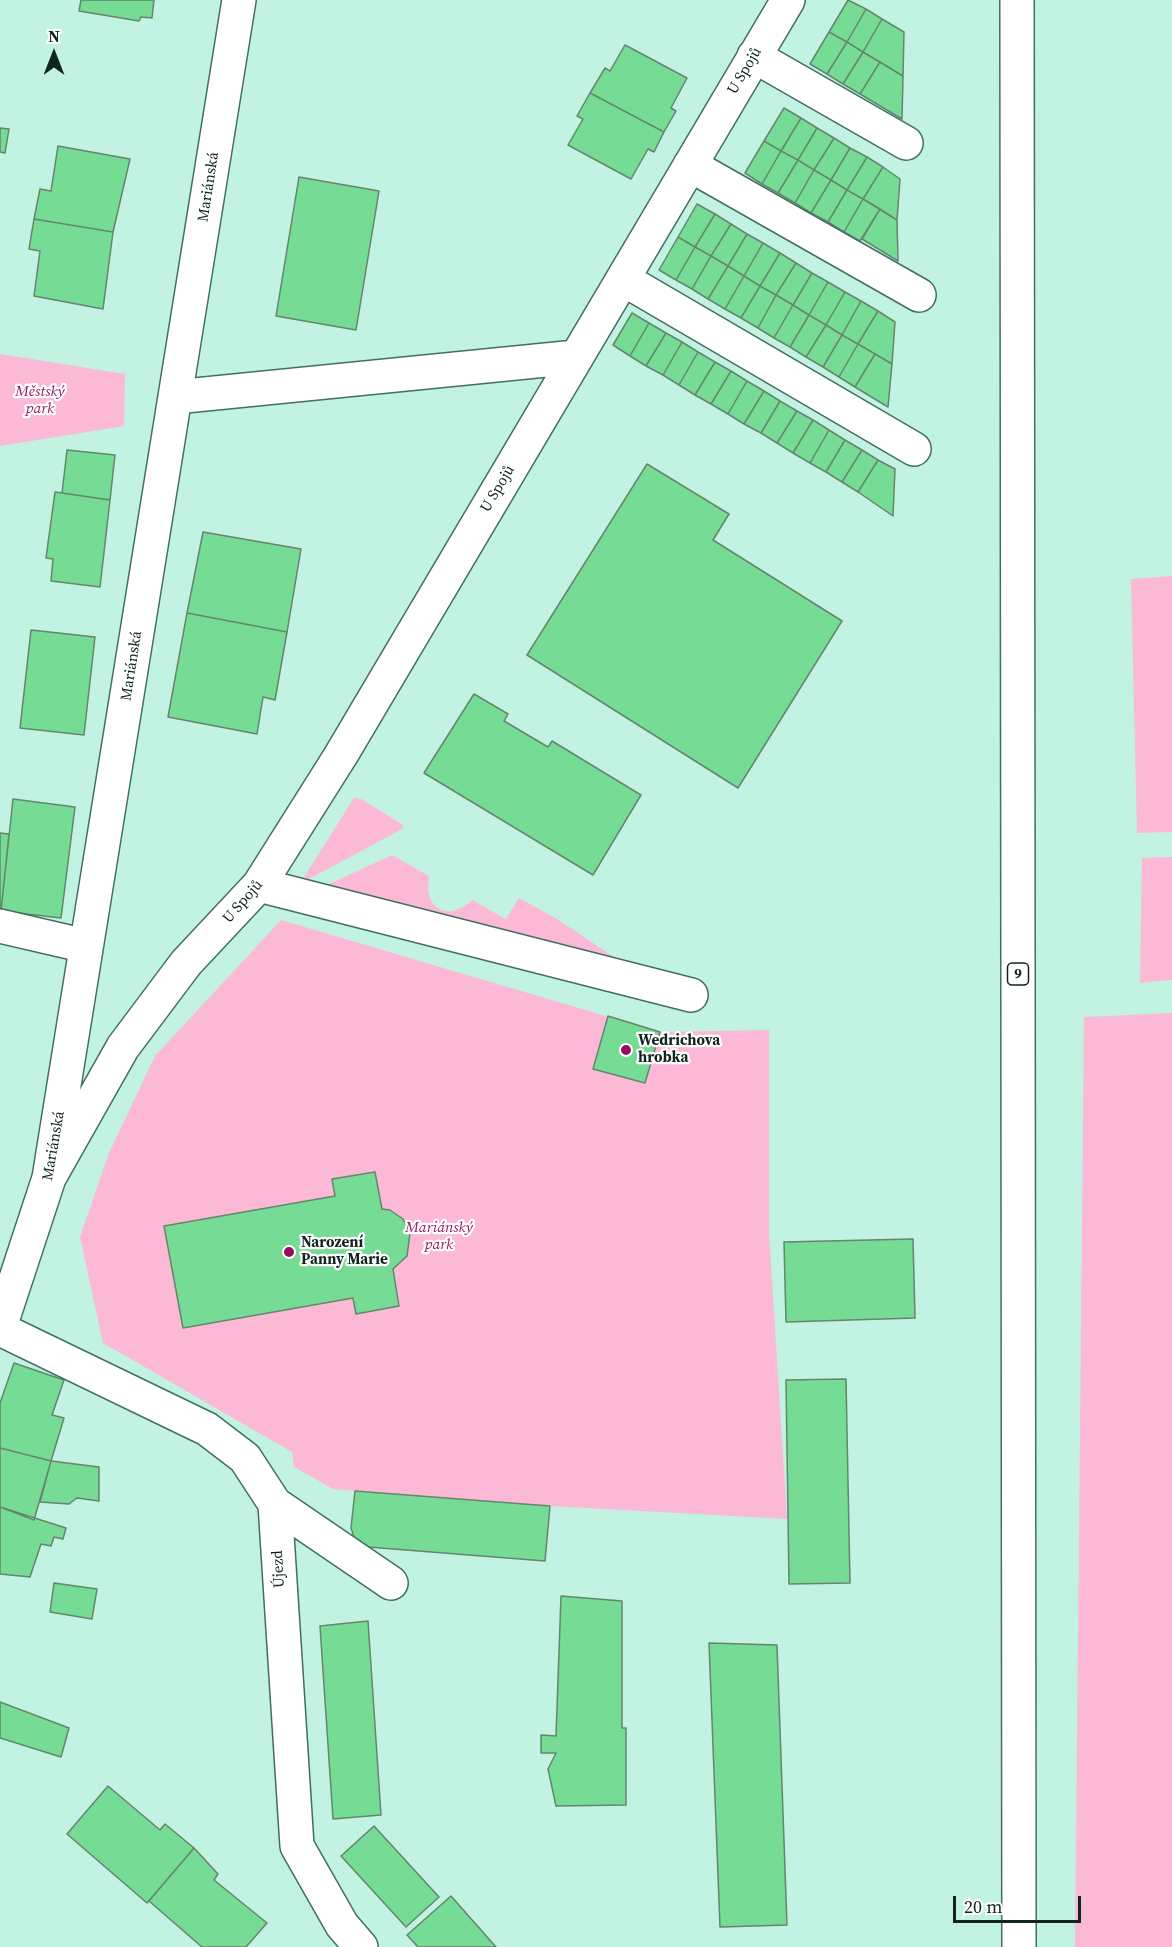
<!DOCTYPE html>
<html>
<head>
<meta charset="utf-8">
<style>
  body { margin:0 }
  #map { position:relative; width:1172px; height:1947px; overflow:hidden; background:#c2f2e1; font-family:"Source Serif 4",serif }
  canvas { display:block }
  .north { position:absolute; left:24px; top:24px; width:60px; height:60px; -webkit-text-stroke:4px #fff; paint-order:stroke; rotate:0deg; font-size:16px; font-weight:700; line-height:24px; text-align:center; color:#12241e }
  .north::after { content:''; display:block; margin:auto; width:21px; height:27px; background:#12241e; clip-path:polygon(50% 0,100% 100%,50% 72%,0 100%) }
  .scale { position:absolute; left:953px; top:1896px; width:128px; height:27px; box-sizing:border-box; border:3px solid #12241e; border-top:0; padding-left:8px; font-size:18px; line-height:21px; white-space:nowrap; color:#12241e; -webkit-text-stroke:4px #fff; paint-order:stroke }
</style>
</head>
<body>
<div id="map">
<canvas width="1172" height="1947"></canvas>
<div class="north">N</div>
<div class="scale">20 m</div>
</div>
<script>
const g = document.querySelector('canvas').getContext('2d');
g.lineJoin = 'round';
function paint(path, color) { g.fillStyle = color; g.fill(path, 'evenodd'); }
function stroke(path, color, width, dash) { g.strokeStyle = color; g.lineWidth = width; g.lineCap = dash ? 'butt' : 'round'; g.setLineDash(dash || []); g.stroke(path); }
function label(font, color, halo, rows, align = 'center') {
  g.font = font + ' "Source Serif 4",serif'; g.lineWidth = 4.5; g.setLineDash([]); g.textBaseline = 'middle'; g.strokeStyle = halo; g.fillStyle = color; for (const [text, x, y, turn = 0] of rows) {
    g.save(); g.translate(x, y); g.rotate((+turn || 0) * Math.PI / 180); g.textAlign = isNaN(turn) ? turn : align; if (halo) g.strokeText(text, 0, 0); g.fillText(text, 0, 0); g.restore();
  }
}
const green = new Path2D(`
  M 0,354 L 125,374 L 124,426 L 0,446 Z
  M 1172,576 L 1172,832 L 1137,833 L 1131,579 Z
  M 354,798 L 361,799 L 403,825 L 402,829 L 307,880 L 304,877 Z
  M 392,855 L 429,876 C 423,909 448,923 472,900 L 506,919 L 519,898 L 557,919 L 623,963 L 312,892 Z
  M 1172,857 L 1172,980 L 1140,983 L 1142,858 Z
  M 281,920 L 660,1032 L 769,1030 L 769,1232 L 787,1519 L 550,1506 L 333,1489 L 294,1467 L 292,1452 L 103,1343 L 80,1237 L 109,1153 L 155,1056 Z
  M 1172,1013 L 1172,1947 L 1075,1947 L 1084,1017 Z`);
const building = new Path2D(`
  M 81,0 L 154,0 L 152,18 L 141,17 L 139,21 L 79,11 Z
  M 848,0 L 866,9 L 847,42 L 829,32 Z
  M 866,9 L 882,19 L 863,52 L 847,42 Z
  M 882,19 L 904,32 L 903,76 L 863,52 Z
  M 829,32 L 847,42 L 827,74 L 810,64 Z
  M 847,42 L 863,52 L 843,84 L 827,74 Z
  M 625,45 L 687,78 L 671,108 L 676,111 L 664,132 L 590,93 L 605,68 L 610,71 Z
  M 863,52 L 880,62 L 860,94 L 843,84 Z
  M 880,62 L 903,76 L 902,119 L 860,94 Z
  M 590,93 L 664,132 L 654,152 L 648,149 L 631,179 L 568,145 L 583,119 L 577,116 Z
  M 784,108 L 801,118 L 781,151 L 764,141 Z
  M 801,118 L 817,128 L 798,160 L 781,151 Z
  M 0,128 L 9,129 L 5,153 L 0,152 Z
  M 817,128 L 834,138 L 814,170 L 798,160 Z
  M 834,138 L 850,148 L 831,180 L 814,170 Z
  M 764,141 L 781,151 L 762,184 L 745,173 Z
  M 58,146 L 130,159 L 113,232 L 34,219 L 40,189 L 51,191 Z
  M 850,148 L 867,157 L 847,190 L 831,180 Z
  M 781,151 L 798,160 L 778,193 L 762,184 Z
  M 867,157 L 883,167 L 863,199 L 847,190 Z
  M 798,160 L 814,170 L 795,203 L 778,193 Z
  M 883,167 L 900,179 L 897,220 L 863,199 Z
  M 814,170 L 831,180 L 811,213 L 795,203 Z
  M 299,177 L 379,191 L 356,330 L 276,316 Z
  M 831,180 L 847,190 L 828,222 L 811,213 Z
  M 847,190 L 863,199 L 844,232 L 828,222 Z
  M 863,199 L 880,209 L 860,241 L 844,232 Z
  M 697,204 L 715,214 L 695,247 L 678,237 Z
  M 880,209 L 897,220 L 898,261 L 862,239 Z
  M 715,214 L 731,224 L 711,256 L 695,247 Z
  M 34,219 L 113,232 L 103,309 L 34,296 L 40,251 L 29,249 Z
  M 731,224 L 747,234 L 728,266 L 711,256 Z
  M 747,234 L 763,243 L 744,276 L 728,266 Z
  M 678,237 L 695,247 L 676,280 L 659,270 Z
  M 763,243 L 780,253 L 760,286 L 744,276 Z
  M 695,247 L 711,256 L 692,289 L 676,280 Z
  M 780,253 L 796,263 L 776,295 L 760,286 Z
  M 711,256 L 728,266 L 708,299 L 692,289 Z
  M 796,263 L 812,273 L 793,305 L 776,295 Z
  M 728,266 L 744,276 L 725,309 L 708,299 Z
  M 812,273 L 828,282 L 809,315 L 793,305 Z
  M 744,276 L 760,286 L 741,318 L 725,309 Z
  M 828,282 L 845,292 L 826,325 L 809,315 Z
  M 760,286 L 776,295 L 758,328 L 741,318 Z
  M 845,292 L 861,301 L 842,335 L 826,325 Z
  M 776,295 L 793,305 L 774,338 L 758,328 Z
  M 861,301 L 878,311 L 858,344 L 842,335 Z
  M 793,305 L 809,315 L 790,347 L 774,338 Z
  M 878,311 L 895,322 L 892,364 L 858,344 Z
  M 632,313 L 649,323 L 630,356 L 613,345 Z
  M 809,315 L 826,325 L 806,357 L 790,347 Z
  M 649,323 L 666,333 L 646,366 L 630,356 Z
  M 826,325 L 842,335 L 823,367 L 806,357 Z
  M 666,333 L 682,342 L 663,375 L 646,366 Z
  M 842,335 L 858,344 L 839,377 L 823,367 Z
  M 682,342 L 698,352 L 679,385 L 663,375 Z
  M 858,344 L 875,354 L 855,387 L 839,377 Z
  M 698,352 L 715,362 L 695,395 L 679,385 Z
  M 875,354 L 892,364 L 888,407 L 855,387 Z
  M 715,362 L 731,371 L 711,404 L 695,395 Z
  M 731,371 L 747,381 L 728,414 L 711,404 Z
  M 747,381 L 764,391 L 744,424 L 728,414 Z
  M 764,391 L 780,401 L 761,433 L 744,424 Z
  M 780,401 L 797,411 L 777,443 L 761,433 Z
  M 797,411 L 813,420 L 793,453 L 777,443 Z
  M 813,420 L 829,430 L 810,463 L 793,453 Z
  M 829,430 L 845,440 L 826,472 L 810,463 Z
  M 845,440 L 862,450 L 842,482 L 826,472 Z
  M 67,450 L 115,455 L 110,500 L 62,493 Z
  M 862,450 L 878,460 L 858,492 L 842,482 Z
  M 878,460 L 895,469 L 893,516 L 858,492 Z
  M 647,464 L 729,514 L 713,540 L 842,621 L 738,788 L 527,655 Z
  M 55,492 L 110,500 L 100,587 L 51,581 L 53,559 L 46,558 Z
  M 203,532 L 301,549 L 287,632 L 187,613 Z
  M 187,613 L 287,632 L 275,700 L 263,697 L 257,734 L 168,717 Z
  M 31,630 L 95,637 L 84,735 L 20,728 Z
  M 474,694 L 508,714 L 504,721 L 548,747 L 552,741 L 641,795 L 593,875 L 424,773 Z
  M 13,799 L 75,807 L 61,918 L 1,911 Z
  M 0,833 L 9,834 L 1,911 L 0,910 Z
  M 608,1016 L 660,1032 L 645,1083 L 593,1069 Z
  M 375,1172 L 382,1209 L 390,1210 L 403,1219 L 410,1233 L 407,1256 L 393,1269 L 399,1306 L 356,1314 L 353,1298 L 183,1328 L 164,1226 L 335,1196 L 332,1179 Z
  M 913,1239 L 915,1318 L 786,1322 L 784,1242 Z
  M 14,1363 L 64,1380 L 52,1415 L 64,1418 L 51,1461 L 0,1448 L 0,1403 Z
  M 846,1379 L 850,1583 L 789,1584 L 786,1380 Z
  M 0,1448 L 51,1461 L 34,1520 L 0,1507 Z
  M 51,1461 L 99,1467 L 99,1501 L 77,1498 L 69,1504 L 40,1502 Z
  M 355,1491 L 550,1506 L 545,1561 L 368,1547 L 355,1540 L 351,1528 Z
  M 0,1507 L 66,1528 L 63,1539 L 54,1537 L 51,1546 L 41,1544 L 30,1577 L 0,1574 Z
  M 54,1583 L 97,1589 L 92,1619 L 50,1612 Z
  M 561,1596 L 622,1601 L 622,1728 L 626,1728 L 626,1805 L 556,1806 L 548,1769 L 556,1753 L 541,1753 L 541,1735 L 556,1736 Z
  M 368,1621 L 381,1815 L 333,1819 L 320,1626 Z
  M 709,1643 L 777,1645 L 787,1925 L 720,1927 Z
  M 0,1702 L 69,1728 L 61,1757 L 0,1738 Z
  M 108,1786 L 160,1830 L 165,1824 L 194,1848 L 147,1903 L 67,1834 Z
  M 374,1826 L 439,1897 L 406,1927 L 341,1856 Z
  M 194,1848 L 218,1874 L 214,1880 L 267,1923 L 246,1947 L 202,1947 L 149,1901 Z
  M 451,1896 L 496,1947 L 418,1947 L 407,1935 Z`);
const minor = new Path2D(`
  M 754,56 L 906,143
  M 690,165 L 919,295
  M 623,279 L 914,449
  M 175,397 L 576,357
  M 259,885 L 691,995
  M 0,926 L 86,946
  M 49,1178 L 123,1047 L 186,963 L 259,885 L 341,755 L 788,0
  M 0,1327 L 49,1178 L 239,0
  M 0,1329 L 207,1429 L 245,1458 L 275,1504 L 297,1846 L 342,1925 L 361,1947
  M 275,1504 L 391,1583`);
const major = new Path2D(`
  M 1017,0 L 1019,1947`);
const markers = [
  [626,1050,6,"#980c60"],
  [289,1252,6,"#980c60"]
];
const shields = [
  [1018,974,21]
];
const shieldNames = [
  ["9",1018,974]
];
const streetNames = [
  ["U Spojů",745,71,-59],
  ["Mariánská",209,187,-81],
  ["U Spojů",498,489,-59],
  ["Mariánská",132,666,-81],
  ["U Spojů",243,902,-49],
  ["Mariánská",54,1146,-80],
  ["Újezd",279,1569,-93]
];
const parkNames = [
  ["Městský",40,392],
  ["park",40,409],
  ["Mariánský",439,1228],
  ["park",439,1245]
];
const poiNames = [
  ["Wedrichova",638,1041],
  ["hrobka",638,1058],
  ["Narození",301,1243],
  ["Panny Marie",301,1260]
];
paint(green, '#fcb9d6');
paint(building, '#76db94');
stroke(building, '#64866d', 1.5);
stroke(minor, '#426f61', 36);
stroke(major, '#426f61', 36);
stroke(minor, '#fff', 33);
stroke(major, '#fff', 33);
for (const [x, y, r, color] of markers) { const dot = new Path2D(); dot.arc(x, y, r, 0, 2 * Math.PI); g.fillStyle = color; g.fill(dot); stroke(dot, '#fff', 2); }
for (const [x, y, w] of shields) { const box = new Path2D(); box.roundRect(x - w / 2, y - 11, w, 22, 4.5); g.fillStyle = '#fff'; g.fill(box); stroke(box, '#12241e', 1.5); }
label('bold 14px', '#12241e', null, shieldNames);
label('15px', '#12241e', '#fff', streetNames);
label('italic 15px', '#951a60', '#fff', parkNames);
label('bold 15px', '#12241e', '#fff', poiNames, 'left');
</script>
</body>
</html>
